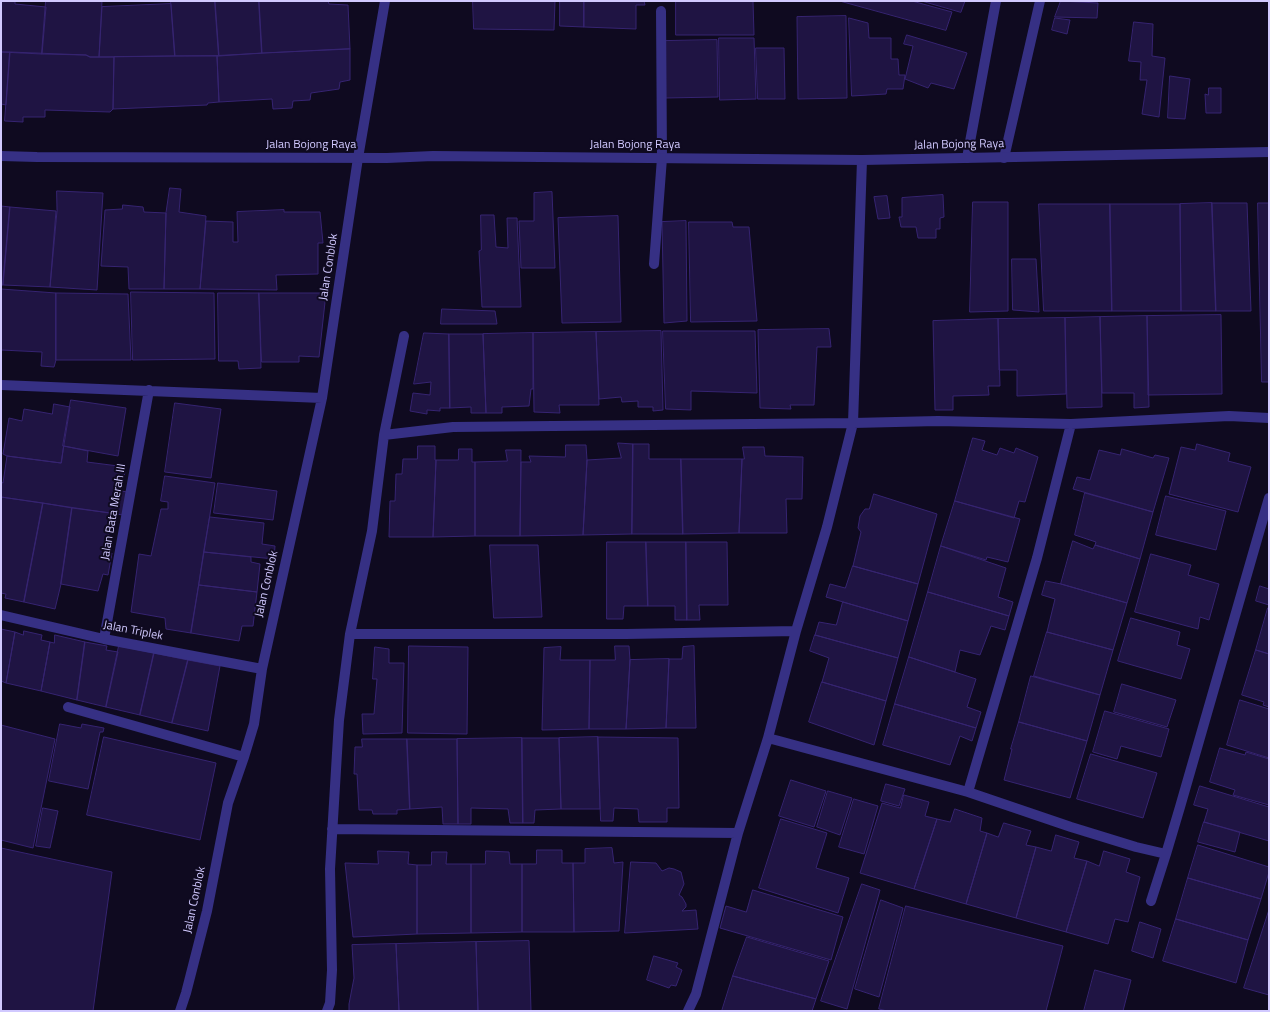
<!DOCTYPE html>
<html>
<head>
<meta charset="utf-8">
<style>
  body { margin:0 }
  #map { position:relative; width:1270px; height:1012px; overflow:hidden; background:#0f0a20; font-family:"Titillium Web",sans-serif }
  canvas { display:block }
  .frame { position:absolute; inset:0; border:2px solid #d1c9ff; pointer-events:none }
</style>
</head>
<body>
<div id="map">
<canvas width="1270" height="1012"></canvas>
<div class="frame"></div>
</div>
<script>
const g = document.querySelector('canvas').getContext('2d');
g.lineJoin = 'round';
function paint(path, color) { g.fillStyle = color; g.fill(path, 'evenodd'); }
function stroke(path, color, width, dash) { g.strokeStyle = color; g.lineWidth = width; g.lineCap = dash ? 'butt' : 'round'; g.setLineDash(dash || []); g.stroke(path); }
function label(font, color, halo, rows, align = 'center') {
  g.font = font + ' "Titillium Web",sans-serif'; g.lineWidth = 4; g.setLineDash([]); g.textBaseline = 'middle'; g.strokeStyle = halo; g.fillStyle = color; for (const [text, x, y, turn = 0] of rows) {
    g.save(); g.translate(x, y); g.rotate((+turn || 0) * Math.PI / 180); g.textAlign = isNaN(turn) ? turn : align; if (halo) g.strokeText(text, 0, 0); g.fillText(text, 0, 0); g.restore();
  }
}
const building = new Path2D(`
  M 1,1 L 15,1 L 15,4 L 46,7 L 42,54 L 1,52 Z
  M 46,1 L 102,1 L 99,57 L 90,57 L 86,55 L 42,54 Z
  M 171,1 L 215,1 L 219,56 L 175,56 Z
  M 215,1 L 259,1 L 262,53 L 219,56 Z
  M 259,1 L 328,1 L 329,4 L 348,5 L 350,49 L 262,53 Z
  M 473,1 L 555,1 L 554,30 L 474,29 Z
  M 560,1 L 584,1 L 584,27 L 560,26 Z
  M 584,1 L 644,1 L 645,5 L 636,5 L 636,29 L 584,27 Z
  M 676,1 L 753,1 L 754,35 L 676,35 Z
  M 840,1 L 912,1 L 952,12 L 946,30 Z
  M 922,1 L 965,1 L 961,12 Z
  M 1061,1 L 1098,3 L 1097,18 L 1055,17 Z
  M 171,4 L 175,56 L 99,57 L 102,7 Z
  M 846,16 L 847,98 L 798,99 L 797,17 Z
  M 849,18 L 868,23 L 869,38 L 891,38 L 891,59 L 898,59 L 899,75 L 905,75 L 903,89 L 887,89 L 886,94 L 852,96 Z
  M 1055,18 L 1070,20 L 1067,34 L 1052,30 Z
  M 1134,22 L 1153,24 L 1152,56 L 1165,58 L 1159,117 L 1142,114 L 1147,80 L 1140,80 L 1141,62 L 1129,61 Z
  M 907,35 L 967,53 L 954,89 L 931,83 L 928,88 L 905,79 L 913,46 L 904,44 Z
  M 719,38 L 754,38 L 756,99 L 720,100 Z
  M 717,40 L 718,97 L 665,98 L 665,41 Z
  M 756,48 L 784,48 L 785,99 L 758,99 Z
  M 350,49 L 350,80 L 340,82 L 339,89 L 311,93 L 310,100 L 293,101 L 292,108 L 273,109 L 272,99 L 219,102 L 217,56 Z
  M 1,52 L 10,52 L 6,105 L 1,104 Z
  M 10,52 L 86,55 L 90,57 L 114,57 L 113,109 L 110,112 L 45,110 L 45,117 L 23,117 L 23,122 L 5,121 Z
  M 217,56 L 219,102 L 208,103 L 207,105 L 113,109 L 114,57 Z
  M 1170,76 L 1190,79 L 1185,119 L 1168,118 Z
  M 1209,88 L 1221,88 L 1221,113 L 1206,113 L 1205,94 L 1208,95 Z
  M 170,188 L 181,189 L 179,212 L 206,216 L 200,289 L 164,289 L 166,213 Z
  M 57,191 L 103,193 L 97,290 L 50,287 L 57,211 Z
  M 552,192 L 555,268 L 521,268 L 519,221 L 534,221 L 534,193 Z
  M 943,195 L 944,217 L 940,218 L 940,229 L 936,229 L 936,238 L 918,238 L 916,227 L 901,227 L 899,217 L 902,217 L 902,198 Z
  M 887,196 L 890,218 L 878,219 L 874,197 Z
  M 973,202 L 1008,202 L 1008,311 L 970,312 Z
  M 1212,203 L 1216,311 L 1181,311 L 1180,204 Z
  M 1212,203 L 1247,203 L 1251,311 L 1216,311 Z
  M 1258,203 L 1269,203 L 1269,382 L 1262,382 Z
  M 1039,204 L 1110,204 L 1112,311 L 1044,311 Z
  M 1110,204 L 1180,204 L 1181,311 L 1112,311 Z
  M 123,205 L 143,207 L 144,212 L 166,213 L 164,289 L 129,289 L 128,267 L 101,266 L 105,210 L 122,209 Z
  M 1,206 L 10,207 L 3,285 L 1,285 Z
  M 10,207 L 56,211 L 50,287 L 3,285 Z
  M 284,210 L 284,212 L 320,212 L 323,243 L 318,243 L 318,274 L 276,275 L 277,290 L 200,289 L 206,221 L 233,222 L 233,242 L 238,242 L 237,212 Z
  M 481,215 L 494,215 L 496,247 L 508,248 L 507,218 L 517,218 L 521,307 L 482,307 L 479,251 L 481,250 Z
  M 618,216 L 621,322 L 562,323 L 558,218 Z
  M 686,221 L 687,321 L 664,323 L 662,222 Z
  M 689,222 L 732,222 L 733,227 L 749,227 L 757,321 L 691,322 Z
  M 1012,259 L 1036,259 L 1039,312 L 1013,310 Z
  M 1,289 L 56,293 L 56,360 L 54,367 L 41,366 L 42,352 L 1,350 Z
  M 131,292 L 214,293 L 215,359 L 133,360 Z
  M 56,293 L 128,294 L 131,360 L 56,360 Z
  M 218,293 L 259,293 L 261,368 L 239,369 L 238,361 L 219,361 Z
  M 259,293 L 326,293 L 319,357 L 299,356 L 299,362 L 262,362 Z
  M 442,309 L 495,311 L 497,324 L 441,324 Z
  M 1221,315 L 1222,394 L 1148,395 L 1147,316 Z
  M 1147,316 L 1149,407 L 1134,408 L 1134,393 L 1102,393 L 1100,317 Z
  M 1100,317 L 1102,407 L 1067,408 L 1065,318 Z
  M 1065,318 L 1066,394 L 1017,396 L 1017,370 L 999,370 L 998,319 Z
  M 998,319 L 1000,386 L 988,386 L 989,395 L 953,396 L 953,410 L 935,410 L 933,321 Z
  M 829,329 L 831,347 L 817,347 L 814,405 L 790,405 L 791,409 L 760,408 L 758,330 Z
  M 661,331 L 663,410 L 653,411 L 653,407 L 638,407 L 638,401 L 622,402 L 621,397 L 599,399 L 596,332 Z
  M 663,331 L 755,331 L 757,393 L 691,391 L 691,410 L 666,409 Z
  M 596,332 L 599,405 L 559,405 L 560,413 L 534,412 L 533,333 Z
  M 424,333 L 449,334 L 450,408 L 440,408 L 440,411 L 427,410 L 427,414 L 410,411 L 413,393 L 430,395 L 431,382 L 414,384 Z
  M 533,333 L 533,389 L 531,389 L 529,406 L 502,407 L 502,413 L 486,413 L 483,334 Z
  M 449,334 L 483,334 L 486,413 L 471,413 L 471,407 L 450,408 Z
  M 71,400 L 126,408 L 118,456 L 63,446 Z
  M 175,403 L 221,409 L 211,478 L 165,472 Z
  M 54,404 L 70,407 L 61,463 L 7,456 L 3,454 L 9,418 L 22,421 L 24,409 L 52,414 Z
  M 973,438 L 985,441 L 982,450 L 997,455 L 1000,448 L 1014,453 L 1016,448 L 1038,457 L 1025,502 L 1019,501 L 1014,518 L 955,501 Z
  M 618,443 L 633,444 L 632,534 L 583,535 L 587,460 L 621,458 Z
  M 633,444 L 649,444 L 649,459 L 681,459 L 683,534 L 632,534 Z
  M 1197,444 L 1230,453 L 1228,461 L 1251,467 L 1238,512 L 1169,494 L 1181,447 L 1195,450 Z
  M 566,445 L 586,445 L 587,460 L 583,535 L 520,536 L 521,462 L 531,462 L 529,456 L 565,457 Z
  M 64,446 L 88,451 L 87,462 L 126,467 L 121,491 L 128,492 L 123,515 L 1,497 L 1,482 L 3,483 L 7,456 L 61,463 Z
  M 418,446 L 435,446 L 435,460 L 436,460 L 433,537 L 389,537 L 390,501 L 395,501 L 396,474 L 402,474 L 403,459 L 417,459 Z
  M 743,447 L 764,447 L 765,456 L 803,457 L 802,499 L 786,499 L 787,533 L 739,533 L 742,459 L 744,459 Z
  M 459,449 L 472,449 L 472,462 L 475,462 L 475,536 L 433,537 L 436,460 L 458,460 Z
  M 1122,449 L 1153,458 L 1155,455 L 1169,458 L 1153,512 L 1073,489 L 1077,477 L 1090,480 L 1099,450 L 1120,455 Z
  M 506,450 L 521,450 L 520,536 L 475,536 L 475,462 L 507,461 Z
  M 681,459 L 742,459 L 739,533 L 683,534 Z
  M 165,476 L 215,483 L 191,633 L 166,629 L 165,618 L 131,612 L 139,554 L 151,556 L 161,509 L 168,509 L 168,502 L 161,501 Z
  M 218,483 L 277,491 L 273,520 L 214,513 Z
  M 1085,493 L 1153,512 L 1140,559 L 1095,545 L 1096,542 L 1075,535 Z
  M 874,494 L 937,514 L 918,584 L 853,566 L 861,532 L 858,528 L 860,516 L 865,509 L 869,509 Z
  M 1166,496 L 1226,511 L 1216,550 L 1156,535 Z
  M 1,497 L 43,503 L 24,602 L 5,598 L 6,594 L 1,593 Z
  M 955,501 L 1020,519 L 1008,562 L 987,557 L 986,560 L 941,546 Z
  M 43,503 L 72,508 L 61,584 L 55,609 L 24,602 Z
  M 72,508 L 111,513 L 107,552 L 112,553 L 108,575 L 103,574 L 98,591 L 61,584 Z
  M 210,517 L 264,523 L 262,544 L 275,546 L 274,559 L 204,552 Z
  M 1073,541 L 1093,549 L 1095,545 L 1140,559 L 1127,603 L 1061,584 Z
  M 607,542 L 646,542 L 648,606 L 624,606 L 623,619 L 607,619 Z
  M 646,542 L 686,542 L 687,620 L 675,620 L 675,606 L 648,606 Z
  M 686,542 L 727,542 L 728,605 L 699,605 L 700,620 L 687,620 Z
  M 490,545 L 538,545 L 542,617 L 494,618 Z
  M 941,546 L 1006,568 L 998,597 L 1013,602 L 1009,616 L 928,592 Z
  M 204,552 L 251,557 L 251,562 L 260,564 L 257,592 L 199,585 Z
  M 1151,554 L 1191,565 L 1188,575 L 1219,584 L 1209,620 L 1200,617 L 1198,629 L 1135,612 Z
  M 853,566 L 918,584 L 908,621 L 826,597 L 830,584 L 845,588 Z
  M 1046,581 L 1061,584 L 1127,603 L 1113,650 L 1047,632 L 1055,599 L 1042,595 Z
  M 199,585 L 257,592 L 253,626 L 242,626 L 239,641 L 191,633 Z
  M 1260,586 L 1269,589 L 1269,605 L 1256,601 Z
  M 928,592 L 1009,616 L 1005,630 L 991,626 L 980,655 L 960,650 L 955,672 L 909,657 Z
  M 843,602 L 908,621 L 898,658 L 815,635 L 819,622 L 836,625 Z
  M 1268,608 L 1269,608 L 1269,654 L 1256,650 Z
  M 1131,618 L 1180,632 L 1177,645 L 1190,649 L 1181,679 L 1118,661 Z
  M 1,629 L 15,632 L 6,683 L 1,681 Z
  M 24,631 L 42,635 L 41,640 L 50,642 L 41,691 L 6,683 L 15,632 L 23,635 Z
  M 1047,632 L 1113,650 L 1100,695 L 1034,676 Z
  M 55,635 L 85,642 L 77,700 L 41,691 L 50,642 L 54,643 Z
  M 815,635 L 898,658 L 886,701 L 822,682 L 829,658 L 810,651 Z
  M 85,642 L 107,646 L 106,650 L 118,652 L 106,707 L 77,700 Z
  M 119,646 L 154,653 L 140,715 L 106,707 Z
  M 409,646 L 468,647 L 467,734 L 408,733 Z
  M 615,646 L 629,646 L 630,660 L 626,729 L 589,729 L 590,660 L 615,660 Z
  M 694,646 L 696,728 L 666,728 L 669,659 L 682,659 L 683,647 Z
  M 375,647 L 389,649 L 389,663 L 404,663 L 402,733 L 363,734 L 362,714 L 374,714 L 377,679 L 373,679 Z
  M 561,647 L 560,660 L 590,660 L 589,729 L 542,730 L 544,648 Z
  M 1256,650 L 1269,654 L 1269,707 L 1263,705 L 1264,702 L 1242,695 Z
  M 154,653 L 188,660 L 172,723 L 140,715 Z
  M 909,657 L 976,679 L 967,707 L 981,712 L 976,728 L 895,704 Z
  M 669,659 L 666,728 L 626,729 L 630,660 Z
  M 188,660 L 220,666 L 208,731 L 172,723 Z
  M 1031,676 L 1100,695 L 1087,741 L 1019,722 Z
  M 822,682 L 886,701 L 874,745 L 809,722 Z
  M 1122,684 L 1176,700 L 1167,727 L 1114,712 Z
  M 1240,700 L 1269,709 L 1269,758 L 1227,745 Z
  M 895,704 L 976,728 L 972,741 L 960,736 L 950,765 L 883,745 Z
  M 1105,711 L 1169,729 L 1161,757 L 1121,746 L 1117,759 L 1093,752 Z
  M 1019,722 L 1087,741 L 1070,798 L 1004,780 L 1012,749 L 1011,749 Z
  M 60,724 L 81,728 L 82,724 L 104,728 L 103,732 L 100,732 L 88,789 L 49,781 Z
  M 1,725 L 55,739 L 33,848 L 1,840 Z
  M 104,737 L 216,763 L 200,840 L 87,815 Z
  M 598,737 L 678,738 L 679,808 L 667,808 L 667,822 L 639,822 L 638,809 L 614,808 L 613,821 L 601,821 Z
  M 598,737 L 600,809 L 561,809 L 559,738 Z
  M 522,738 L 559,738 L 561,809 L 535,810 L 534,823 L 523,823 Z
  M 522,738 L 523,823 L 510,823 L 508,809 L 471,808 L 471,824 L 458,824 L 457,739 Z
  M 362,739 L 407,739 L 410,809 L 397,810 L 397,814 L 373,814 L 372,810 L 359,810 L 357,774 L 354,774 L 355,747 L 362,747 Z
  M 407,739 L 457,739 L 458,824 L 443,824 L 442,807 L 410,809 Z
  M 1220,748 L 1245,755 L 1246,752 L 1269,759 L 1269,805 L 1233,795 L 1235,790 L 1210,782 Z
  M 1091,754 L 1157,773 L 1143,818 L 1077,799 Z
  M 791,780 L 826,791 L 814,827 L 779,816 Z
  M 886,784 L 905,789 L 899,806 L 881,801 Z
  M 1200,786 L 1269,807 L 1269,841 L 1204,822 L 1208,809 L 1194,805 Z
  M 828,791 L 852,798 L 840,835 L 817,827 Z
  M 904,795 L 929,802 L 925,816 L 937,819 L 914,889 L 860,873 L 882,803 L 900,808 Z
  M 854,799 L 878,806 L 864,854 L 839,847 Z
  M 43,808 L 58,811 L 50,848 L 36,846 Z
  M 955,809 L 982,818 L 980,831 L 987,833 L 966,904 L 914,889 L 937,819 L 950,822 Z
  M 781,819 L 827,833 L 816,868 L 849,878 L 838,913 L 759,888 Z
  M 1204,822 L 1240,832 L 1235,852 L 1198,842 Z
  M 1004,823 L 1031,831 L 1026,845 L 1036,847 L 1016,918 L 966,904 L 987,833 L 998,837 Z
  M 1056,835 L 1079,842 L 1074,858 L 1087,861 L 1066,932 L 1016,918 L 1036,847 L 1051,851 Z
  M 1198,845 L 1269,867 L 1269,872 L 1261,899 L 1188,878 Z
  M 1,848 L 112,872 L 93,1011 L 1,1011 Z
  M 612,848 L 614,863 L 623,862 L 619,931 L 574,932 L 573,863 L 585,863 L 585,849 Z
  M 537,850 L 562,850 L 562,863 L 573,863 L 574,932 L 522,932 L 522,864 L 536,864 Z
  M 378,851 L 409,852 L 408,864 L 417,865 L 417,934 L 353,937 L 345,863 L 378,864 Z
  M 486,851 L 509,852 L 510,864 L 522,864 L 522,932 L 471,933 L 471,864 L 485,864 Z
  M 1104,851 L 1130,859 L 1126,872 L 1140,877 L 1128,922 L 1115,919 L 1108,944 L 1066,932 L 1087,861 L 1099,866 Z
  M 432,852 L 447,852 L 446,864 L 471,864 L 471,933 L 417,934 L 417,865 L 431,865 Z
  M 631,862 L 656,863 L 662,871 L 669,868 L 674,869 L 681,872 L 684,884 L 679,895 L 682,897 L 686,904 L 686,907 L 682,911 L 696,910 L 698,929 L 625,933 Z
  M 1188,878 L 1261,899 L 1248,940 L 1176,919 Z
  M 862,884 L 880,890 L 847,1009 L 821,1001 Z
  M 753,890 L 843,917 L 831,960 L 720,928 L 726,906 L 746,912 Z
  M 881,900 L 903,908 L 879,997 L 855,989 Z
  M 906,906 L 1063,946 L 1046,1011 L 887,1011 L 879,1009 Z
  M 1269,910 L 1269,995 L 1244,988 Z
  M 1176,919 L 1248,940 L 1236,983 L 1163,961 Z
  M 1140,922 L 1161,929 L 1153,958 L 1132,951 Z
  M 747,937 L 829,961 L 816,999 L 733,976 Z
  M 529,941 L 531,1011 L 478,1011 L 476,942 Z
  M 476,942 L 478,1011 L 399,1011 L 396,944 Z
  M 396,944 L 399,1011 L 349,1011 L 349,1004 L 354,978 L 352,945 Z
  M 654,956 L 678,963 L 676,967 L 682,970 L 676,986 L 671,985 L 669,988 L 647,980 Z
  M 1095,970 L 1131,980 L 1123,1011 L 1084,1011 Z
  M 733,976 L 816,999 L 812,1011 L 722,1011 Z`);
const service = new Path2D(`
  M 967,158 L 996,1
  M 654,264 L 662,158`);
const minor = new Path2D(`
  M 661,11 L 662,158
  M 1004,158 L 1040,1
  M 1,385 L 322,398
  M 384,435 L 453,427 L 853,423 L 938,421 L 1071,424 L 1229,416 L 1269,418
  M 1,615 L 104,639 L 262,669
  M 350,634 L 626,634 L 796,631 L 827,527 L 853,423 L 862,160
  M 104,639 L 149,390
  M 68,707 L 244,757
  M 768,738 L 968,792 L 1071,827 L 1136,847 L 1166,854 L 1180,807 L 1269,498
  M 968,792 L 1037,558 L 1071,424
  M 332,829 L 738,833
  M 1151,901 L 1166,854
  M 180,1011 L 186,993 L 207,911 L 228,803 L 244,757 L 254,724 L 262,669 L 322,398 L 358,158 L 385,1
  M 327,1011 L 330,1003 L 332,970 L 330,869 L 339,720 L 350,634 L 372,531 L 384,435 L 404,336
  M 688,1011 L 696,994 L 738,833 L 768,738 L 796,631`);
const tertiary = new Path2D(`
  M 1,156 L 37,157 L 387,158 L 433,156 L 862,160 L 1269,152`);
const streetNames = [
  ["Jalan Bojong Raya",311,145],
  ["Jalan Bojong Raya",635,145],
  ["Jalan Bojong Raya",959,145,-1],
  ["Jalan Conblok",329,267,-81],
  ["Jalan Bata Merah III",114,512,-80],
  ["Jalan Conblok",267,584,-77],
  ["Jalan Triplek",133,631,11],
  ["Jalan Conblok",195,900,-78]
];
paint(building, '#1f1443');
stroke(building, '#362471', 1);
stroke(service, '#363084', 10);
stroke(minor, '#363084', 10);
stroke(tertiary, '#363084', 10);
label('12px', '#d1c9ff', '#0f0a20', streetNames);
</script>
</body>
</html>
